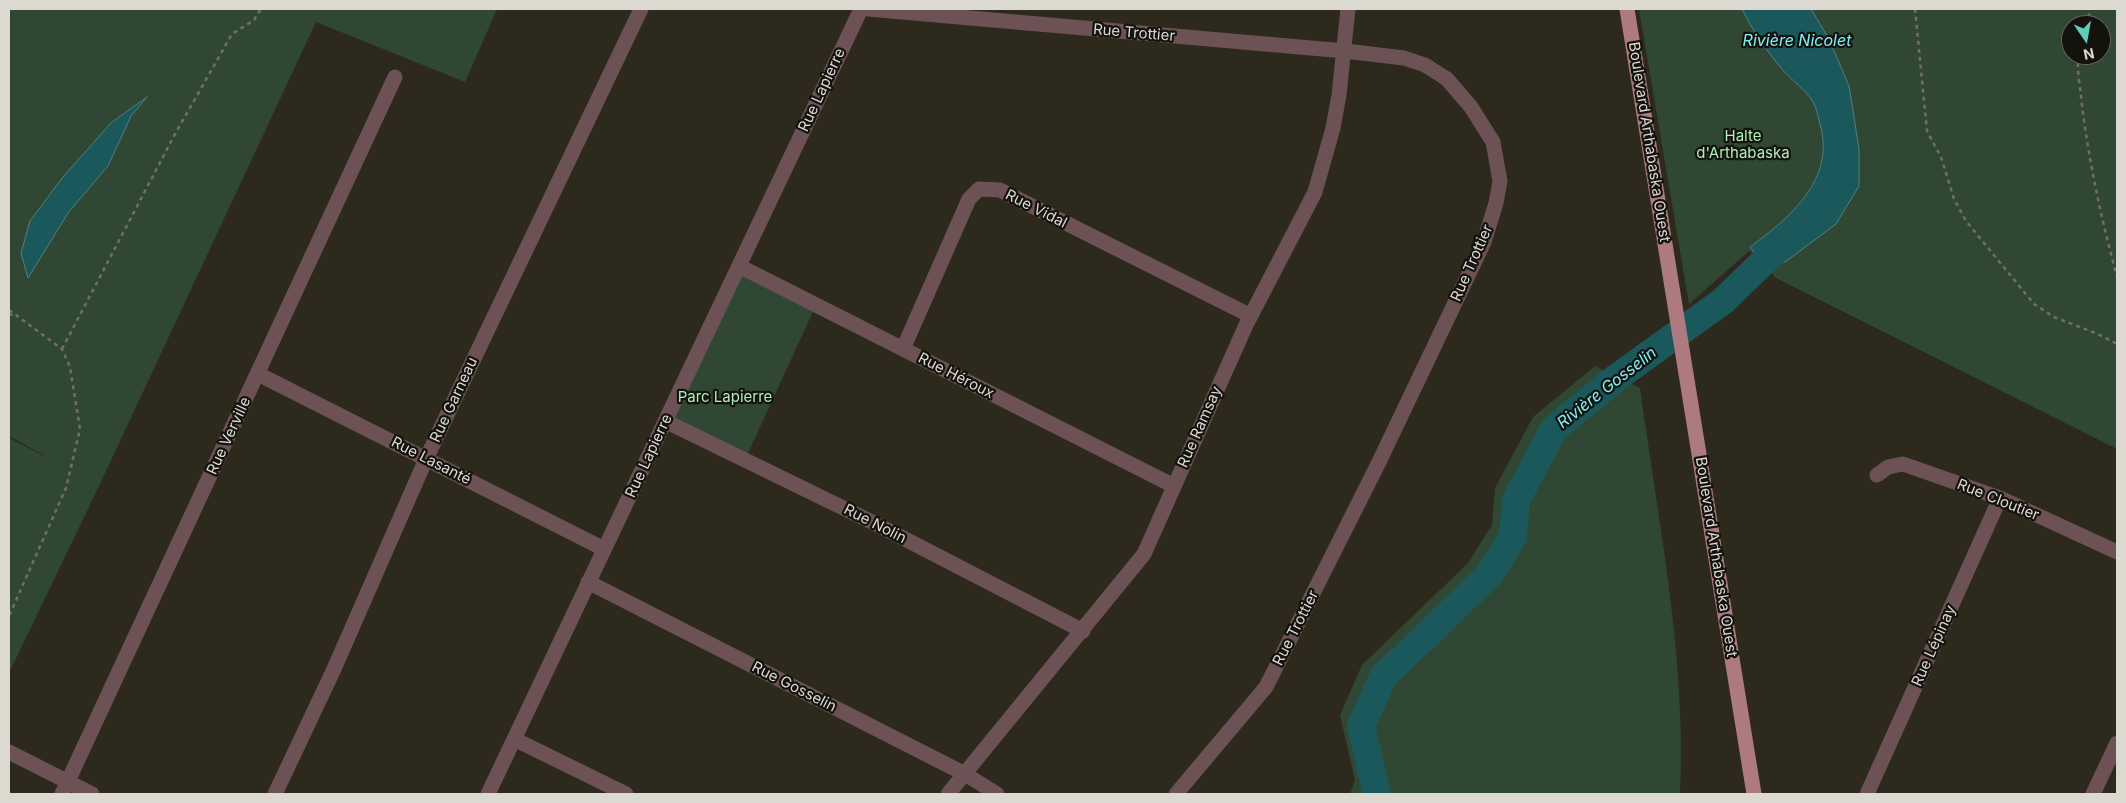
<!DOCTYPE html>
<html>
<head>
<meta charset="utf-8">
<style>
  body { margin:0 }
  #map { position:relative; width:2126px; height:803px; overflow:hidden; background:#2e291d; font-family:Inter,sans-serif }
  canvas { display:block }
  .frame { position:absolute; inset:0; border:10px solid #dcd9d1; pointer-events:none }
  .north { position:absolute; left:2061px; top:15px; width:50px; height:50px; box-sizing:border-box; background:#14120d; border:1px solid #64625b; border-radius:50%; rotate:168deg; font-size:14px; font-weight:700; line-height:20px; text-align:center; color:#dcd9d1 }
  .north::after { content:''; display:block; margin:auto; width:18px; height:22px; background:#5dceb9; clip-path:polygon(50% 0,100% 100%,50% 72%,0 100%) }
</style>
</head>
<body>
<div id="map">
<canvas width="2126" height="803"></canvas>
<div class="frame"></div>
<div class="north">N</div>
</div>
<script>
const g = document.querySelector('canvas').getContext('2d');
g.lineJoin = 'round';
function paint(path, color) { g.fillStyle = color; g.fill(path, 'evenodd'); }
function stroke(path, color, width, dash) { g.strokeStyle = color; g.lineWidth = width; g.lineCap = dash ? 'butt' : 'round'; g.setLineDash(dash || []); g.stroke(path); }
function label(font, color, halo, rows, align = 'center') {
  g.font = font + ' Inter,sans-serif'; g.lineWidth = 4.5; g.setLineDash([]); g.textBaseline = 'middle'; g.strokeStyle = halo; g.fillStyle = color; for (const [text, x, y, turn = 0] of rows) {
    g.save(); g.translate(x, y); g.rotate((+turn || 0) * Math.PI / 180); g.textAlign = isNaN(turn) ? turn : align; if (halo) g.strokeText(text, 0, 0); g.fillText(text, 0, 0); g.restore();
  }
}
const green = new Path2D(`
  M 9,9 L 497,9 L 465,82 L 316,22 L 99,486 L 9,673 L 9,438 L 58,463 L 9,436 ZM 145,99 L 131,116 L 108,167 L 68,213 L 28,278 L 30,221 L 63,177 L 111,123 Z
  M 1639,9 L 1742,9 C 1752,30 1767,51 1782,69 C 1791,80 1805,90 1813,102 C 1817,108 1818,117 1820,124 C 1836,180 1789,217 1750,247 L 1836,224 L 1849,86 L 1829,39 L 1811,9 L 2117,9 L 2117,449 L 1776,278 L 1749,251 L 1689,304 ZM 2071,25 L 2101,25 L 2101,55 L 2071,55 Z
  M 739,266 L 816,305 L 744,462 L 665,421 Z
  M 1595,366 L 1640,388 C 1658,519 1687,662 1680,794 L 1350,794 L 1355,780 L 1340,715 L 1362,665 L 1468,563 L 1492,525 L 1495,488 L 1533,417 Z`);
const water = new Path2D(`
  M 1742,9 L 1811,9 L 1829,39 L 1849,86 L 1859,149 L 1859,186 L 1836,224 L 1785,262 L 1761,262 L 1750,247 C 1789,218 1836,180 1820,124 C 1818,117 1817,108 1813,102 C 1806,90 1791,80 1782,69 C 1767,51 1752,30 1742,9 Z
  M 147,97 L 131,116 L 108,166 L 68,213 L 28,278 L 21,253 L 30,221 L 63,177 L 111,123 Z`);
const river = new Path2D(`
  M 1377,794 L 1361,726 L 1383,677 L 1489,575 L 1513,537 L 1516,500 L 1554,429 L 1616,378 L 1723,301 L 1788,238`);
const path = new Path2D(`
  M 1915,9 L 1927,131 L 1941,157 L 1954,199 L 1966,221 L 2034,304 L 2054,317 L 2098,334 L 2117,344
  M 2086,25 L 2091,9
  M 2079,55 C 2076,68 2080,84 2081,97 C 2088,158 2101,218 2117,277
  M 9,310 L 62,349 L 70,367 L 80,429 L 66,488 L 9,616
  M 9,314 L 16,316
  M 62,349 L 175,134 L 232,34 L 254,20 L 261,9`);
const minor = new Path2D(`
  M 868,9 L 1345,51 L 1404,58 L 1425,65 L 1447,79 L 1471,107 L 1493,142 L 1500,181 L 1496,203 L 1484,242 L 1379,462 L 1266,687 L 1176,794
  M 739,266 L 1174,486
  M 903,349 L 969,199 L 979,189 L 1000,190 L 1251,316
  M 258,374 L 604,549
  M 665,421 L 874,523 L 1083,631
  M 1877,475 L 1888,467 L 1903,464 L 2000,498 L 2117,552
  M 588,582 L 965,774 L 997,794
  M 514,739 L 626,794
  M 9,752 L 92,794
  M 62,794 L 395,77
  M 275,794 L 334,669 L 426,459 L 641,9
  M 488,794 L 861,9
  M 948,794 L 1144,554 L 1246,325 L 1315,192 L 1333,128 L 1339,95 L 1348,9
  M 1867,794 L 2000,498
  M 2093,794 L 2117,743`);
const major = new Path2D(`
  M 1627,9 L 1754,794`);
const streetNames = [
  ["Rue Trottier",1134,33,5],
  ["Rue Lapierre",822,90,-65],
  ["Boulevard Arthabaska Ouest",1649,142,81],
  ["Rue Vidal",1036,209,27],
  ["Rue Trottier",1472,263,-66],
  ["Rue Héroux",956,376,27],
  ["Rue Garneau",454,400,-65],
  ["Rue Ramsay",1200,427,-66],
  ["Rue Verville",229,436,-65],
  ["Rue Lapierre",649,456,-65],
  ["Rue Lasanté",431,461,27],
  ["Rue Cloutier",1998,500,22],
  ["Rue Nolin",875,524,27],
  ["Boulevard Arthabaska Ouest",1716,557,81],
  ["Rue Trottier",1296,628,-63],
  ["Rue Lépinay",1934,646,-66],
  ["Rue Gosselin",794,687,27]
];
const parkNames = [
  ["Halte",1743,136],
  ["d'Arthabaska",1743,153],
  ["Parc Lapierre",725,397]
];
const waterNames = [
  ["Rivière Nicolet",1797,41],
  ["Rivière Gosselin",1607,388,-38]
];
paint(green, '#304833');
paint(water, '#1b585c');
stroke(water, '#557f7f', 1);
stroke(river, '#1b585c', 28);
stroke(path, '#726e64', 2.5, [4, 4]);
stroke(minor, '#6c5255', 15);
stroke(major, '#ad7a80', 15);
label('15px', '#dcd9d1', '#14120d', streetNames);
label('15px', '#acf1b5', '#14120d', parkNames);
label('italic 16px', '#7df1f9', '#14120d', waterNames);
</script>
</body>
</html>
